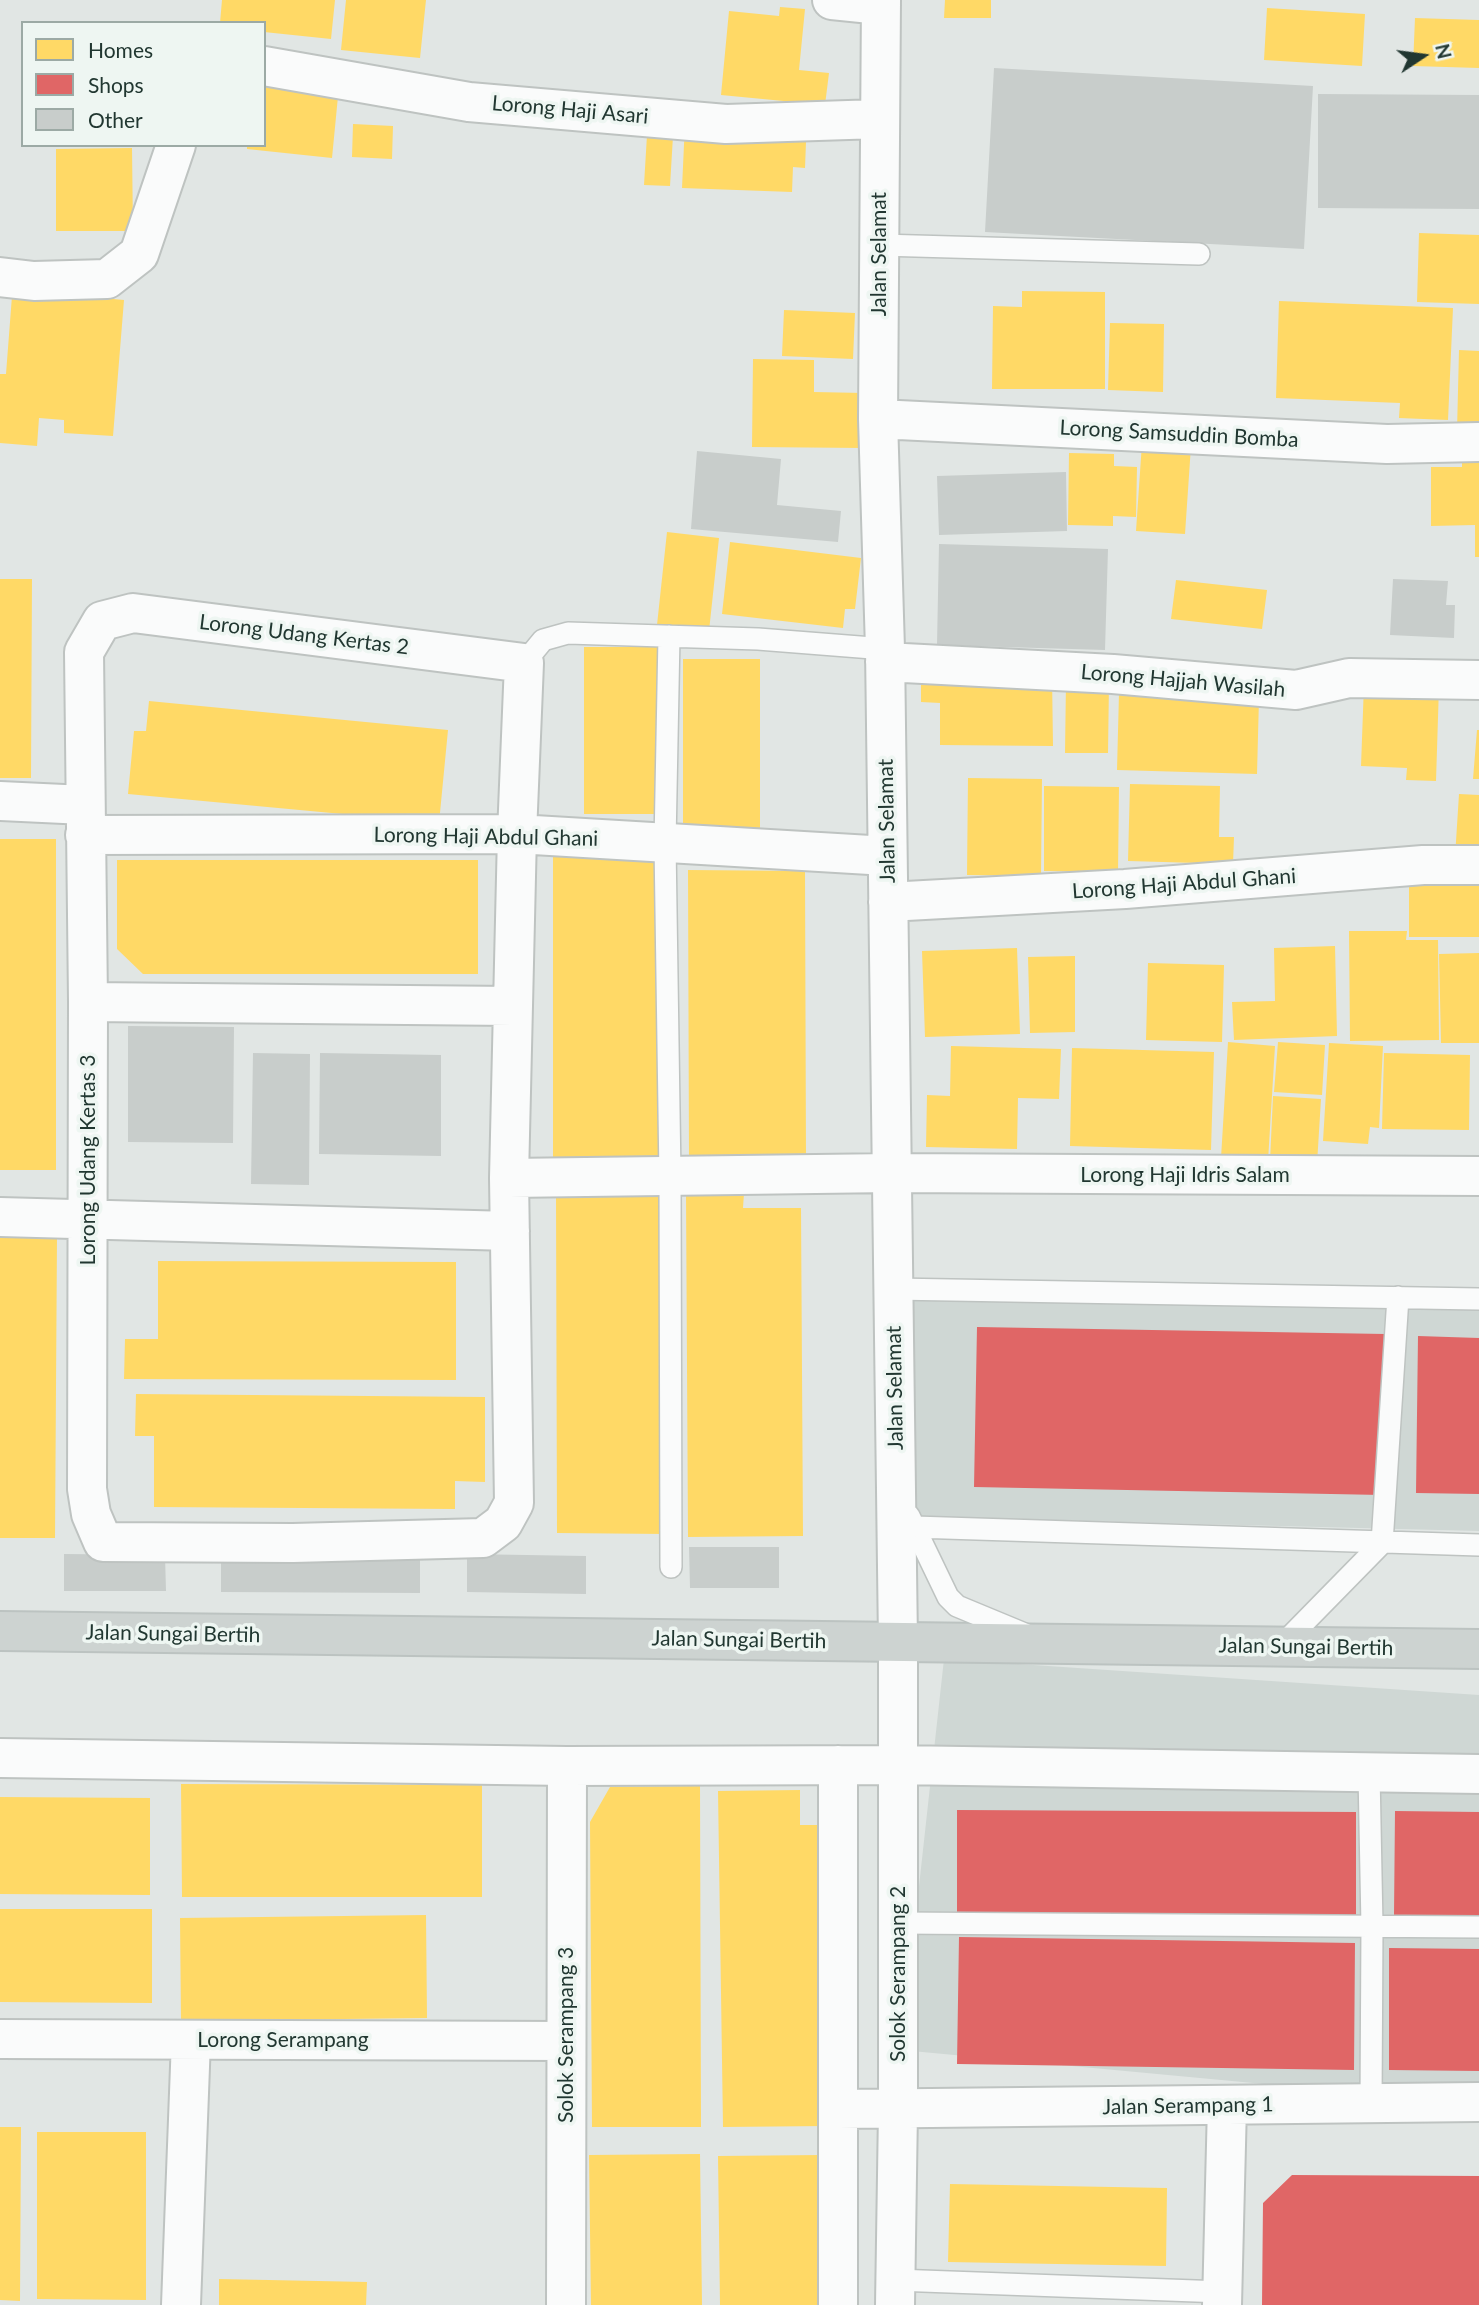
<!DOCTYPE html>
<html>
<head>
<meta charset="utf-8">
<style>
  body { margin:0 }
  #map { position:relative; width:1479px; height:2305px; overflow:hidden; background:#e1e6e4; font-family:Lato,sans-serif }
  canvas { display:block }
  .legend { position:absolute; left:21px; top:21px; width:245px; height:126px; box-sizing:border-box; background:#eef6f2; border:2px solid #9caaa5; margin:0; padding:9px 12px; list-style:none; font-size:21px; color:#213731 }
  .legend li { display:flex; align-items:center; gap:14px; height:35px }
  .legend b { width:35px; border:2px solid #9caaa5 }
  .north { position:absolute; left:1388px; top:21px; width:70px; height:70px; -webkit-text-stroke:5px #eef6f2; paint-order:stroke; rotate:77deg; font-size:19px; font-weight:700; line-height:28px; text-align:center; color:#213731 }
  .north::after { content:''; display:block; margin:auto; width:24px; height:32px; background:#213731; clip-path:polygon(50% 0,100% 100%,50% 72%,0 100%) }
</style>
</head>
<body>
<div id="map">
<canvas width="1479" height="2305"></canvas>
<ul class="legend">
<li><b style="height:19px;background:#ffd966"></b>Homes</li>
<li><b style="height:19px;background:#e06666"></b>Shops</li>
<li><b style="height:19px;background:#c8cdcb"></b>Other</li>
</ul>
<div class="north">N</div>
</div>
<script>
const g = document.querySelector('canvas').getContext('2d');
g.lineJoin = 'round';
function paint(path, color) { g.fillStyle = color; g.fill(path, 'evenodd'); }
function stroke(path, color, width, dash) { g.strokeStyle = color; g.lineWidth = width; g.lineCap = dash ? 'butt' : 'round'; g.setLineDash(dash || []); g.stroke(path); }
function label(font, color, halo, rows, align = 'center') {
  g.font = font + ' Lato,sans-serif'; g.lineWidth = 7; g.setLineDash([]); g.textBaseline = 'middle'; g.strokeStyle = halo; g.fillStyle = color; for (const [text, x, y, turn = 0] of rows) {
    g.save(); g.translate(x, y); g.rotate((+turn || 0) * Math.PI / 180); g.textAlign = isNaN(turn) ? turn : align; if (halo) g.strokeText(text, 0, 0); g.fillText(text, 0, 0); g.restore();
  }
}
const built = new Path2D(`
  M 909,1298 L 1479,1308 L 1479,1531 L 921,1517 L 911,1494 Z
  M 944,1659 L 1479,1695 L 1479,2092 L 1360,2093 L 901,2050 Z`);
const homes = new Path2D(`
  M 222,0 L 335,0 L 331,39 L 264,32 L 264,23 L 220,23 Z
  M 346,0 L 426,0 L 420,58 L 341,50 Z
  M 945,0 L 991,0 L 991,18 L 944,18 Z
  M 780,7 L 805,9 L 799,70 L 829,73 L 825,105 L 721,95 L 729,11 L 779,16 Z
  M 1267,8 L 1365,14 L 1362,66 L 1264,60 Z
  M 1415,18 L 1479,20 L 1479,68 L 1413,66 Z
  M 264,79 L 339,86 L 332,158 L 247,149 L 247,145 L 264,145 Z
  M 685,123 L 738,139 L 806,142 L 805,168 L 793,167 L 792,192 L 682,188 Z
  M 353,124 L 393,126 L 392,159 L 352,157 Z
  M 647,135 L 673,136 L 670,186 L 644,185 Z
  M 132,148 L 133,231 L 56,231 L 56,149 Z
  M 1419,233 L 1479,235 L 1479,304 L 1417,302 Z
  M 26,291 L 124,300 L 113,436 L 64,433 L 64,420 L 39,418 L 37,446 L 0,443 L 0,374 L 6,374 L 12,296 Z
  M 1022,291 L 1105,292 L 1105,389 L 992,389 L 993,306 L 1022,307 Z
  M 1279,301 L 1453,308 L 1448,420 L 1399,418 L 1400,403 L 1276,398 Z
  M 784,310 L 855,313 L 853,359 L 782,356 Z
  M 1110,323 L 1164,324 L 1163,392 L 1108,390 Z
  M 1459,350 L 1479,351 L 1479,431 L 1457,431 Z
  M 753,359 L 814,360 L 814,392 L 864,393 L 863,448 L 752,447 Z
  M 1142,443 L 1191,446 L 1185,534 L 1136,531 Z
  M 1462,451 L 1479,451 L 1479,557 L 1475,557 L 1475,525 L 1431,526 L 1431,467 L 1462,467 Z
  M 1069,453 L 1114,454 L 1114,466 L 1137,467 L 1136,517 L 1113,516 L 1113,526 L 1068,525 Z
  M 667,532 L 719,538 L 709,631 L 657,625 Z
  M 730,542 L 861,558 L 855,609 L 845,609 L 843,628 L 722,614 Z
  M 0,579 L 32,579 L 31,778 L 0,778 Z
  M 1176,580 L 1267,590 L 1262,629 L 1171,619 Z
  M 584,647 L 663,647 L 663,814 L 584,814 Z
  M 683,659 L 760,659 L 760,830 L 683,830 Z
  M 921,675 L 1052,675 L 1053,746 L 940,745 L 940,703 L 921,702 Z
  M 1066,682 L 1109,682 L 1108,753 L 1065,753 Z
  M 1364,684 L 1439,686 L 1436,781 L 1406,780 L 1407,768 L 1361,766 Z
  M 1119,693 L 1259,698 L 1257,774 L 1117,770 Z
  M 149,701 L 448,730 L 439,823 L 128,794 L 134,731 L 146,731 Z
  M 1477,730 L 1479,730 L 1479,779 L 1473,779 Z
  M 968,778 L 1042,779 L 1041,876 L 967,875 Z
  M 1130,784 L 1220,786 L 1219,837 L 1234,837 L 1233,864 L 1128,861 Z
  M 1044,786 L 1119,787 L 1118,872 L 1044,871 Z
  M 1459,794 L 1479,795 L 1479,859 L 1455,857 Z
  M 0,839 L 56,839 L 56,1170 L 0,1170 Z
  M 553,854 L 675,854 L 676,1163 L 553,1163 Z
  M 117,860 L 478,860 L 478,974 L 143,974 L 117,949 Z
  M 688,870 L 805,871 L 806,1160 L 689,1161 Z
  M 1409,876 L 1479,876 L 1479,937 L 1409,937 Z
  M 1349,931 L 1407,931 L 1406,940 L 1438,940 L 1439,1040 L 1350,1041 Z
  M 1335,946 L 1337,1036 L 1234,1040 L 1232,1002 L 1275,1001 L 1274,948 Z
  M 1017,948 L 1020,1034 L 925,1037 L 922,951 Z
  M 1479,953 L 1479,1043 L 1441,1043 L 1439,954 Z
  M 1075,956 L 1075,1032 L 1030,1033 L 1028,957 Z
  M 1148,963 L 1224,965 L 1222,1042 L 1146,1040 Z
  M 1228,1042 L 1275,1046 L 1268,1161 L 1221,1158 Z
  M 1278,1042 L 1325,1045 L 1322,1095 L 1274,1092 Z
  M 1329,1043 L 1383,1046 L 1379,1128 L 1370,1127 L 1368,1144 L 1323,1141 Z
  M 951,1046 L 1061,1049 L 1059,1099 L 1018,1098 L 1017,1149 L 926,1147 L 927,1095 L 950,1096 Z
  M 1072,1048 L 1214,1052 L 1211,1150 L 1070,1146 Z
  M 1384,1053 L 1470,1055 L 1469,1130 L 1382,1129 Z
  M 1273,1096 L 1321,1099 L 1317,1164 L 1270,1161 Z
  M 686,1193 L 744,1193 L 743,1208 L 801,1208 L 803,1536 L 688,1537 Z
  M 556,1196 L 666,1196 L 667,1534 L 557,1533 Z
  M 0,1237 L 57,1237 L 55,1538 L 0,1538 Z
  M 158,1261 L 456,1262 L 456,1380 L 124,1379 L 125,1339 L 158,1339 Z
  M 136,1394 L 485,1397 L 485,1482 L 455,1481 L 455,1509 L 154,1507 L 154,1436 L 135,1436 Z
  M 181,1784 L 482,1785 L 482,1897 L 182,1897 Z
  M 700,1786 L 701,2127 L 592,2127 L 590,1822 L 610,1787 Z
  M 800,1790 L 800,1825 L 823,1825 L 827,2126 L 723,2127 L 718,1791 Z
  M 0,1797 L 150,1798 L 150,1895 L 0,1894 Z
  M 0,1909 L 152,1909 L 152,2003 L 0,2002 Z
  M 426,1915 L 427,2018 L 181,2021 L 180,1918 Z
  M 0,2127 L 21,2127 L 20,2301 L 0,2300 Z
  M 37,2132 L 146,2132 L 146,2300 L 37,2299 Z
  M 700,2154 L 702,2305 L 591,2305 L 589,2155 Z
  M 822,2155 L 824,2305 L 720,2305 L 718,2156 Z
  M 950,2184 L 1167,2188 L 1166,2266 L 948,2262 Z
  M 219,2279 L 367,2282 L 366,2305 L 219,2305 Z`);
const shops = new Path2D(`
  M 977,1327 L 1385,1334 L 1382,1495 L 974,1487 Z
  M 1418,1336 L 1479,1338 L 1479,1494 L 1416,1493 Z
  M 957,1810 L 1356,1812 L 1356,1915 L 957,1913 Z
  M 1395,1811 L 1479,1812 L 1479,1916 L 1394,1915 Z
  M 959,1937 L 1355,1943 L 1354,2070 L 957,2064 Z
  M 1389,1948 L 1479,1949 L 1479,2071 L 1389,2070 Z
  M 1292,2175 L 1479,2176 L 1479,2305 L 1262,2305 L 1263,2203 Z`);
const building = new Path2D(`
  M 994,68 L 1313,86 L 1304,249 L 985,232 Z
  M 1318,94 L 1479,95 L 1479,209 L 1318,208 Z
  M 697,451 L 781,459 L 777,505 L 841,511 L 838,542 L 691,529 Z
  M 1066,472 L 1067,531 L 939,535 L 937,476 Z
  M 939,544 L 1108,549 L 1105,650 L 937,645 Z
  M 1393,579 L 1448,581 L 1446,605 L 1455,605 L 1454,638 L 1390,635 Z
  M 128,1026 L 234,1027 L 233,1143 L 128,1142 Z
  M 253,1053 L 310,1054 L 309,1185 L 251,1184 Z
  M 320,1053 L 441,1055 L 441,1156 L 319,1154 Z
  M 689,1547 L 779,1547 L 779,1588 L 690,1588 Z
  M 64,1554 L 165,1555 L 166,1591 L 64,1591 Z
  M 467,1554 L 586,1556 L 586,1594 L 467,1592 Z
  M 221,1556 L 420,1557 L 420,1593 L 221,1592 Z`);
const lane = new Path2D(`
  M 880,245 L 1199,254
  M 669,636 L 665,843 L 670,1177 L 671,1567
  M 524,663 L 543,640 L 568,633 L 758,639 L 885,649
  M 893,1289 L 1479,1299
  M 909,1516 L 948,1597 L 957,1606 L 1027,1635
  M 914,1527 L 1479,1545
  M 1280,1647 L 1382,1543 L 1398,1297
  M 1369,1773 L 1372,1926 L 1371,2104
  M 897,1923 L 1479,1927
  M 895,2280 L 1223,2292`);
const street = new Path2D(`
  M 832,0 L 881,5
  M 881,0 L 878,419 L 885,649 L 898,1642 L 898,2110 L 895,2305
  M 264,66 L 469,102 L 726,124 L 879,119
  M 0,277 L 34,281 L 107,279 L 139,254 L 176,145
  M 878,419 L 1387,444 L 1479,442
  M 133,613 L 524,663 L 517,834 L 509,1178 L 514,1503 L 503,1523 L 483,1538 L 293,1543 L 103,1542 L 91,1514 L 87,1489 L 88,1002 L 84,652 L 102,621 Z
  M 885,662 L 1113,674 L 1296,690 L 1349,678 L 1479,680
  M 0,801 L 85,805
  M 85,835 L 517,834 L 887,856
  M 888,902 L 1125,889 L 1423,865 L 1479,865
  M 88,1002 L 513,1006
  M 509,1178 L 892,1173 L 1479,1176
  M 0,1217 L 510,1231
  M 0,1758 L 567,1766 L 898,1765 L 1479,1774
  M 838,1765 L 838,2305
  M 0,2039 L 566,2041
  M 839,2109 L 1479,2102
  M 181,2305 L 191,2040
  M 566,2305 L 567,1766
  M 1222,2305 L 1227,2105`);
const primary = new Path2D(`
  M 0,1631 L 1479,1649`);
const streetNames = [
  ["Lorong Haji Asari",570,110,5],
  ["Jalan Selamat",879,254,-90],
  ["Lorong Samsuddin Bomba",1179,434,3],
  ["Lorong Udang Kertas 2",304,635,7],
  ["Lorong Hajjah Wasilah",1183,681,5],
  ["Jalan Selamat",887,821,-91],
  ["Lorong Haji Abdul Ghani",486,837,1],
  ["Lorong Haji Abdul Ghani",1184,884,-4],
  ["Lorong Udang Kertas 3",88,1160,-90],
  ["Lorong Haji Idris Salam",1185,1175],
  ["Jalan Selamat",895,1388,-91],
  ["Jalan Sungai Bertih",173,1634,1],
  ["Jalan Sungai Bertih",739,1640,1],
  ["Jalan Sungai Bertih",1306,1647,1],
  ["Solok Serampang 2",898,1974,-90],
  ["Solok Serampang 3",566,2035,-90],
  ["Lorong Serampang",283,2040],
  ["Jalan Serampang 1",1188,2106,-1]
];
paint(built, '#cfd7d4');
paint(homes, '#ffd966');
paint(shops, '#e06666');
paint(building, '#c8cdcb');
stroke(lane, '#bec3c1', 24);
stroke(street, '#bec3c1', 42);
stroke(primary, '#bcc3c1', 42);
stroke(lane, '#fafbfb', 21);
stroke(street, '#fafbfb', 38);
stroke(primary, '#cdd3d1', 38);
label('21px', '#213731', '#eef6f2', streetNames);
</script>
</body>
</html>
